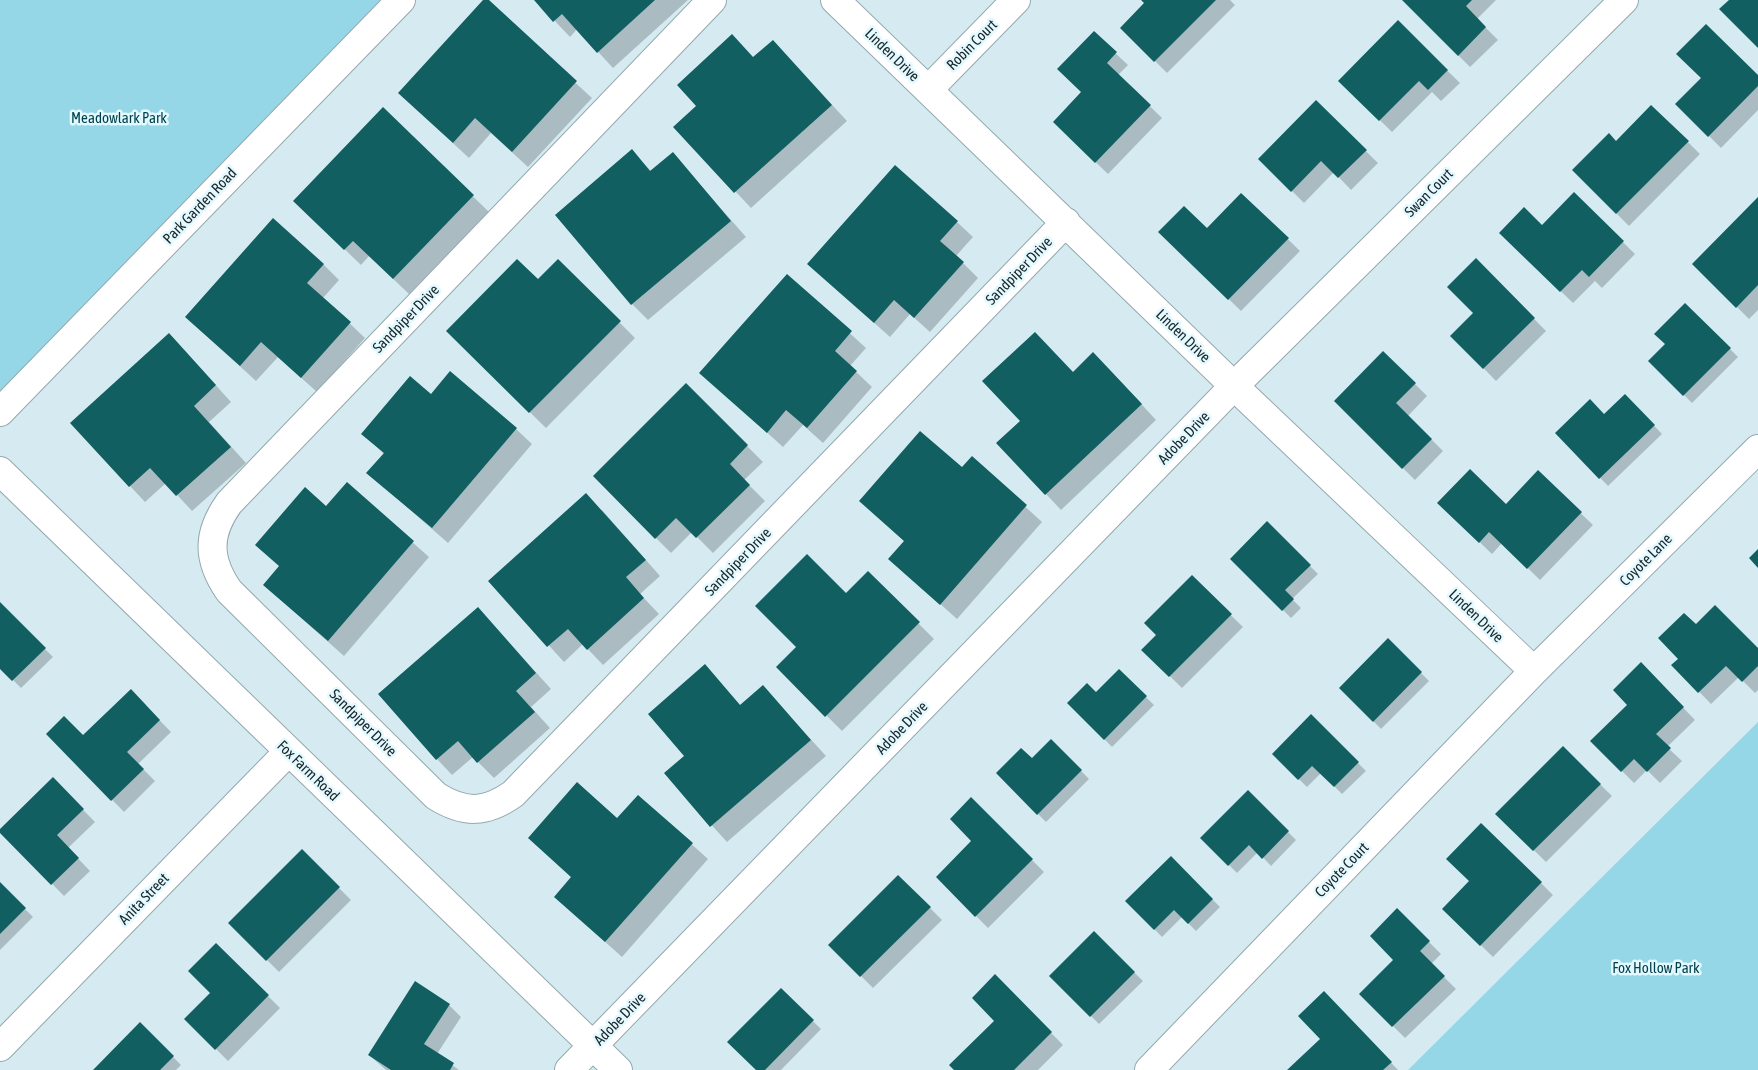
<!DOCTYPE html>
<html>
<head>
<meta charset="utf-8">
<style>
  body { margin:0 }
  canvas { display:block; background:#d5ebf1 }
</style>
</head>
<body>
<canvas width="1758" height="1070"></canvas>
<script>
const g = document.querySelector('canvas').getContext('2d');
g.lineJoin = 'round';
function paint(path, color) { g.fillStyle = color; g.fill(path, 'evenodd'); }
function stroke(path, color, width, dash) { g.strokeStyle = color; g.lineWidth = width; g.lineCap = dash ? 'butt' : 'round'; g.setLineDash(dash || []); g.stroke(path); }
function label(font, color, halo, rows, align = 'center') {
  g.font = font + ' "Asap Condensed",sans-serif'; g.lineWidth = 5; g.setLineDash([]); g.textBaseline = 'middle'; g.strokeStyle = halo; g.fillStyle = color; for (const [text, x, y, turn = 0] of rows) {
    g.save(); g.translate(x, y); g.rotate((+turn || 0) * Math.PI / 180); g.textAlign = isNaN(turn) ? turn : align; if (halo) g.strokeText(text, 0, 0); g.fillText(text, 0, 0); g.restore();
  }
}
const green = new Path2D(`
  M 0,0 L 401,0 L 0,412 Z
  M 1758,722 L 1758,1070 L 1408,1070 Z`);
const shadow = new Path2D(`
  M 485,0 L 592,98 L 528,167 L 491,133 L 469,158 L 415,108 Z
  M 535,0 L 688,0 L 613,68 L 577,29 L 570,37 Z
  M 1143,0 L 1230,0 L 1235,5 L 1167,73 L 1122,28 L 1146,3 Z
  M 1403,0 L 1496,0 L 1477,19 L 1498,40 L 1470,67 Z
  M 1398,22 L 1460,83 L 1441,101 L 1432,92 L 1392,132 L 1340,81 Z
  M 1094,33 L 1128,65 L 1118,75 L 1162,118 L 1108,174 L 1066,134 L 1083,92 Z
  M 773,41 L 847,121 L 751,208 L 675,127 Z
  M 1758,77 L 1758,110 L 1721,148 L 1677,104 Z
  M 1316,102 L 1378,163 L 1351,190 L 1334,172 L 1304,203 L 1260,159 Z
  M 1651,106 L 1700,154 L 1629,226 L 1573,170 L 1616,142 Z
  M 383,109 L 489,212 L 409,294 L 369,256 L 361,265 L 310,216 Z
  M 632,151 L 652,172 L 673,154 L 746,237 L 648,320 L 632,304 Z
  M 1242,194 L 1300,251 L 1241,311 L 1160,232 L 1207,230 Z
  M 1574,194 L 1635,254 L 1602,288 L 1595,281 L 1573,303 L 1501,233 L 1542,227 Z
  M 1758,199 L 1758,310 L 1749,319 L 1694,264 Z
  M 957,222 L 973,237 L 956,256 L 978,278 L 930,332 L 910,314 L 890,337 L 825,279 Z
  M 1476,260 L 1546,331 L 1496,381 L 1452,336 L 1475,313 Z
  M 558,261 L 635,338 L 546,428 L 447,331 L 538,281 Z
  M 323,264 L 339,280 L 323,298 L 365,338 L 317,392 L 278,357 L 256,381 L 186,317 Z
  M 787,276 L 866,348 L 850,366 L 872,387 L 823,443 L 803,425 L 783,447 L 701,373 Z
  M 1685,304 L 1738,357 L 1692,403 L 1650,361 L 1666,344 Z
  M 1035,333 L 1073,373 L 1109,369 L 1156,420 L 1061,510 L 1046,494 L 1022,421 Z
  M 184,350 L 231,402 L 209,422 L 246,463 L 192,511 L 166,483 L 145,502 L 130,486 Z
  M 1383,352 L 1427,396 L 1408,416 L 1443,451 L 1415,480 L 1335,401 Z
  M 686,385 L 763,462 L 744,480 L 765,501 L 713,553 L 692,532 L 671,553 L 594,476 Z
  M 1625,395 L 1662,434 L 1608,486 L 1557,433 L 1604,415 Z
  M 431,396 L 516,429 L 532,444 L 448,543 L 368,473 L 384,454 L 363,434 Z
  M 972,458 L 1042,522 L 957,619 L 890,559 L 905,542 L 860,501 L 962,469 Z
  M 1538,472 L 1593,525 L 1540,580 L 1502,543 L 1492,554 L 1439,503 L 1506,505 Z
  M 347,484 L 429,557 L 344,656 L 264,585 Z
  M 602,510 L 660,576 L 640,594 L 659,614 L 603,665 L 583,644 L 564,662 L 490,581 Z
  M 1267,523 L 1318,574 L 1292,599 L 1301,608 L 1291,618 L 1232,559 Z
  M 868,573 L 934,639 L 842,731 L 778,667 Z
  M 1192,577 L 1243,627 L 1182,688 L 1143,650 L 1158,635 Z
  M 0,604 L 53,657 L 21,688 L 0,667 Z
  M 478,608 L 551,689 L 531,707 L 550,728 L 494,778 L 473,757 L 452,775 L 437,759 Z
  M 1696,626 L 1758,649 L 1758,690 L 1755,693 L 1739,677 L 1711,704 L 1673,665 L 1680,659 Z
  M 1388,640 L 1429,681 L 1381,729 L 1341,688 Z
  M 1641,664 L 1695,720 L 1667,747 L 1682,761 L 1660,783 L 1647,770 L 1634,783 L 1592,741 L 1629,705 Z
  M 705,666 L 741,706 L 763,687 L 826,756 L 727,842 L 665,774 L 686,756 Z
  M 1119,671 L 1154,705 L 1112,747 L 1069,703 L 1096,694 Z
  M 131,691 L 171,732 L 138,764 L 155,781 L 124,812 L 48,734 L 83,737 Z
  M 1311,716 L 1366,771 L 1342,794 L 1321,773 L 1307,787 L 1273,754 Z
  M 1051,740 L 1089,779 L 1046,822 L 997,773 L 1032,760 Z
  M 1563,748 L 1612,796 L 1546,862 L 1497,814 Z
  M 53,779 L 95,822 L 68,848 L 90,871 L 64,896 L 0,831 Z
  M 1248,792 L 1296,840 L 1271,866 L 1258,852 L 1237,873 L 1202,838 Z
  M 638,796 L 708,859 L 622,957 L 555,897 L 572,878 L 529,838 L 617,820 Z
  M 971,799 L 1044,872 L 988,928 L 937,877 L 973,841 Z
  M 302,851 L 351,900 L 279,972 L 230,923 Z
  M 1171,858 L 1220,907 L 1196,931 L 1182,917 L 1162,937 L 1127,901 Z
  M 898,876 L 942,920 L 873,988 L 830,945 Z
  M 1470,881 L 1541,883 L 1553,895 L 1493,957 L 1456,921 Z
  M 0,884 L 33,917 L 0,950 Z
  M 1397,910 L 1441,954 L 1431,964 L 1456,989 L 1405,1038 L 1361,994 L 1395,960 Z
  M 1094,933 L 1143,981 L 1099,1024 L 1051,976 Z
  M 216,944 L 280,1008 L 228,1061 L 186,1019 L 212,993 Z
  M 995,976 L 1063,1045 L 1038,1070 L 955,1070 L 996,1021 Z
  M 781,990 L 821,1029 L 781,1070 L 757,1070 Z
  M 449,1005 L 461,1017 L 437,1054 L 459,1070 L 386,1070 L 369,1055 Z
  M 1336,1005 L 1398,1070 L 1289,1070 L 1322,1039 Z
  M 140,1024 L 181,1065 L 176,1070 L 94,1070 Z`);
const building = new Path2D(`
  M 483,0 L 489,0 L 577,81 L 512,152 L 475,118 L 453,143 L 398,93 Z
  M 534,0 L 655,0 L 597,53 L 562,14 L 553,22 Z
  M 1141,0 L 1216,0 L 1154,62 L 1120,28 L 1144,3 Z
  M 1402,0 L 1472,0 L 1466,6 L 1486,27 L 1458,56 Z
  M 1729,0 L 1758,0 L 1758,48 L 1719,9 Z
  M 1398,20 L 1448,70 L 1428,90 L 1419,81 L 1379,121 L 1338,81 Z
  M 1706,24 L 1758,75 L 1758,86 L 1708,137 L 1675,104 L 1701,78 L 1676,54 Z
  M 1094,31 L 1117,52 L 1107,63 L 1151,105 L 1095,163 L 1053,122 L 1081,92 L 1057,69 Z
  M 732,34 L 753,57 L 773,40 L 832,105 L 734,193 L 673,127 L 696,106 L 677,85 Z
  M 1316,100 L 1367,150 L 1338,178 L 1321,161 L 1291,192 L 1258,159 Z
  M 1651,105 L 1689,141 L 1616,214 L 1572,170 L 1609,133 L 1616,141 Z
  M 383,107 L 474,195 L 393,279 L 353,241 L 344,250 L 293,201 Z
  M 632,149 L 650,171 L 673,152 L 731,221 L 631,305 L 555,215 Z
  M 895,165 L 958,221 L 940,241 L 964,262 L 914,318 L 894,300 L 874,323 L 807,264 Z
  M 1574,192 L 1624,241 L 1589,277 L 1582,270 L 1560,292 L 1499,233 L 1524,207 L 1542,225 Z
  M 1241,193 L 1289,238 L 1228,300 L 1158,232 L 1184,206 L 1207,228 Z
  M 1758,197 L 1758,285 L 1736,308 L 1692,264 Z
  M 273,218 L 324,264 L 307,283 L 351,322 L 301,378 L 261,342 L 240,366 L 185,317 Z
  M 1476,258 L 1535,318 L 1483,369 L 1450,336 L 1473,313 L 1447,287 Z
  M 517,259 L 538,279 L 558,259 L 621,321 L 529,413 L 446,331 Z
  M 787,274 L 852,331 L 835,351 L 857,371 L 807,428 L 786,410 L 767,433 L 699,373 Z
  M 1685,303 L 1731,348 L 1683,396 L 1648,361 L 1665,344 L 1654,334 Z
  M 1035,332 L 1073,372 L 1093,352 L 1142,404 L 1045,495 L 996,443 L 1020,421 L 982,381 Z
  M 169,333 L 216,385 L 194,406 L 231,447 L 176,496 L 150,468 L 129,487 L 70,423 Z
  M 1383,351 L 1416,383 L 1396,403 L 1432,439 L 1402,469 L 1334,401 Z
  M 450,371 L 517,428 L 432,528 L 366,473 L 384,453 L 361,434 L 410,376 L 431,394 Z
  M 686,383 L 748,445 L 730,464 L 750,485 L 696,538 L 676,518 L 655,539 L 593,476 Z
  M 1625,394 L 1655,425 L 1599,479 L 1555,433 L 1590,399 L 1604,414 Z
  M 920,431 L 962,467 L 972,456 L 1027,505 L 940,605 L 888,559 L 904,541 L 859,501 Z
  M 1470,469 L 1506,504 L 1538,470 L 1582,512 L 1527,569 L 1489,532 L 1479,543 L 1437,503 Z
  M 347,482 L 414,541 L 328,641 L 263,585 L 279,566 L 255,545 L 305,487 L 326,506 Z
  M 586,493 L 646,560 L 626,577 L 644,598 L 587,650 L 568,629 L 547,647 L 488,581 Z
  M 1267,521 L 1311,565 L 1285,590 L 1294,599 L 1282,611 L 1230,559 Z
  M 1758,549 L 1758,568 L 1749,558 Z
  M 807,554 L 846,593 L 868,571 L 920,622 L 825,717 L 776,667 L 796,647 L 755,606 Z
  M 1192,575 L 1232,614 L 1169,677 L 1141,650 L 1156,635 L 1144,623 Z
  M 0,602 L 46,648 L 12,681 L 0,669 Z
  M 1715,605 L 1758,648 L 1758,666 L 1742,682 L 1726,666 L 1698,693 L 1671,665 L 1678,659 L 1658,638 L 1684,613 L 1696,624 Z
  M 478,607 L 536,673 L 516,691 L 535,712 L 477,763 L 458,741 L 436,760 L 378,694 Z
  M 1388,638 L 1422,672 L 1373,722 L 1339,688 Z
  M 1641,662 L 1684,707 L 1656,734 L 1671,748 L 1647,772 L 1634,759 L 1621,772 L 1590,741 L 1627,705 L 1613,690 Z
  M 705,664 L 740,705 L 763,685 L 811,740 L 710,827 L 664,773 L 684,756 L 648,714 Z
  M 1119,669 L 1147,696 L 1104,740 L 1067,703 L 1087,683 L 1096,692 Z
  M 131,689 L 160,720 L 127,752 L 144,769 L 111,801 L 46,734 L 64,716 L 83,735 Z
  M 1311,714 L 1359,762 L 1334,787 L 1312,766 L 1298,780 L 1272,754 Z
  M 1051,739 L 1082,770 L 1037,815 L 996,773 L 1021,748 L 1032,758 Z
  M 1563,746 L 1601,784 L 1533,851 L 1495,814 Z
  M 53,777 L 84,809 L 57,835 L 79,858 L 51,885 L 0,833 L 0,829 Z
  M 577,782 L 617,818 L 638,795 L 693,843 L 605,942 L 554,897 L 571,877 L 528,838 Z
  M 1248,790 L 1289,831 L 1262,859 L 1249,845 L 1228,866 L 1200,838 Z
  M 971,797 L 1033,859 L 975,917 L 936,877 L 971,841 L 950,819 Z
  M 1481,823 L 1542,882 L 1480,946 L 1442,909 L 1469,881 L 1446,859 Z
  M 302,849 L 340,887 L 266,961 L 228,923 Z
  M 1171,856 L 1213,899 L 1188,924 L 1174,910 L 1154,930 L 1125,901 Z
  M 898,875 L 931,907 L 860,977 L 828,945 Z
  M 0,882 L 26,908 L 0,934 Z
  M 1397,908 L 1430,941 L 1420,951 L 1445,976 L 1392,1027 L 1359,994 L 1393,960 L 1370,936 Z
  M 1094,931 L 1135,972 L 1090,1017 L 1049,976 Z
  M 216,943 L 269,995 L 215,1050 L 184,1019 L 210,993 L 188,971 Z
  M 995,974 L 1052,1032 L 1014,1070 L 954,1070 L 949,1065 L 994,1021 L 972,998 Z
  M 415,981 L 450,1004 L 424,1044 L 454,1063 L 450,1070 L 391,1070 L 368,1055 Z
  M 781,988 L 814,1020 L 765,1070 L 756,1070 L 727,1042 Z
  M 1324,991 L 1392,1062 L 1383,1070 L 1287,1070 L 1320,1039 L 1298,1016 Z
  M 140,1022 L 174,1056 L 160,1070 L 93,1070 Z`);
const minor = new Path2D(`
  M 712,0 L 229,503 C 207,534 207,559 229,591 L 436,796 C 465,814 486,813 513,794 L 1066,222
  M 835,0 L 1234,386 L 1534,671
  M 928,90 L 1016,0
  M 0,412 L 401,0
  M 0,471 L 618,1070
  M 0,1047 L 288,752
  M 569,1070 L 1234,386 L 1624,0
  M 1149,1070 L 1534,671 L 1758,449`);
const streetNames = [
  ["Robin Court",972,45,-45],
  ["Linden Drive",892,55,44],
  ["Swan Court",1429,193,-45],
  ["Park Garden Road",200,206,-46],
  ["Sandpiper Drive",1019,271,-46],
  ["Sandpiper Drive",406,319,-46],
  ["Linden Drive",1183,336,44],
  ["Adobe Drive",1184,438,-46],
  ["Coyote Lane",1646,560,-45],
  ["Sandpiper Drive",738,562,-46],
  ["Linden Drive",1476,616,44],
  ["Sandpiper Drive",363,723,45],
  ["Adobe Drive",902,728,-46],
  ["Fox Farm Road",308,771,44],
  ["Coyote Court",1342,870,-46],
  ["Anita Street",144,899,-46],
  ["Adobe Drive",620,1019,-46]
];
const parkNames = [
  ["Meadowlark Park",119,118],
  ["Fox Hollow Park",1656,968]
];
paint(green, '#96d7e7');
paint(shadow, '#0003');
paint(building, '#115f60');
stroke(minor, '#94a9af', 30);
stroke(minor, '#fff', 28);
label('15px', '#1a2325', '#e2f9ff', streetNames);
label('15px', '#003f4b', '#e2f9ff', parkNames);
</script>
</body>
</html>
